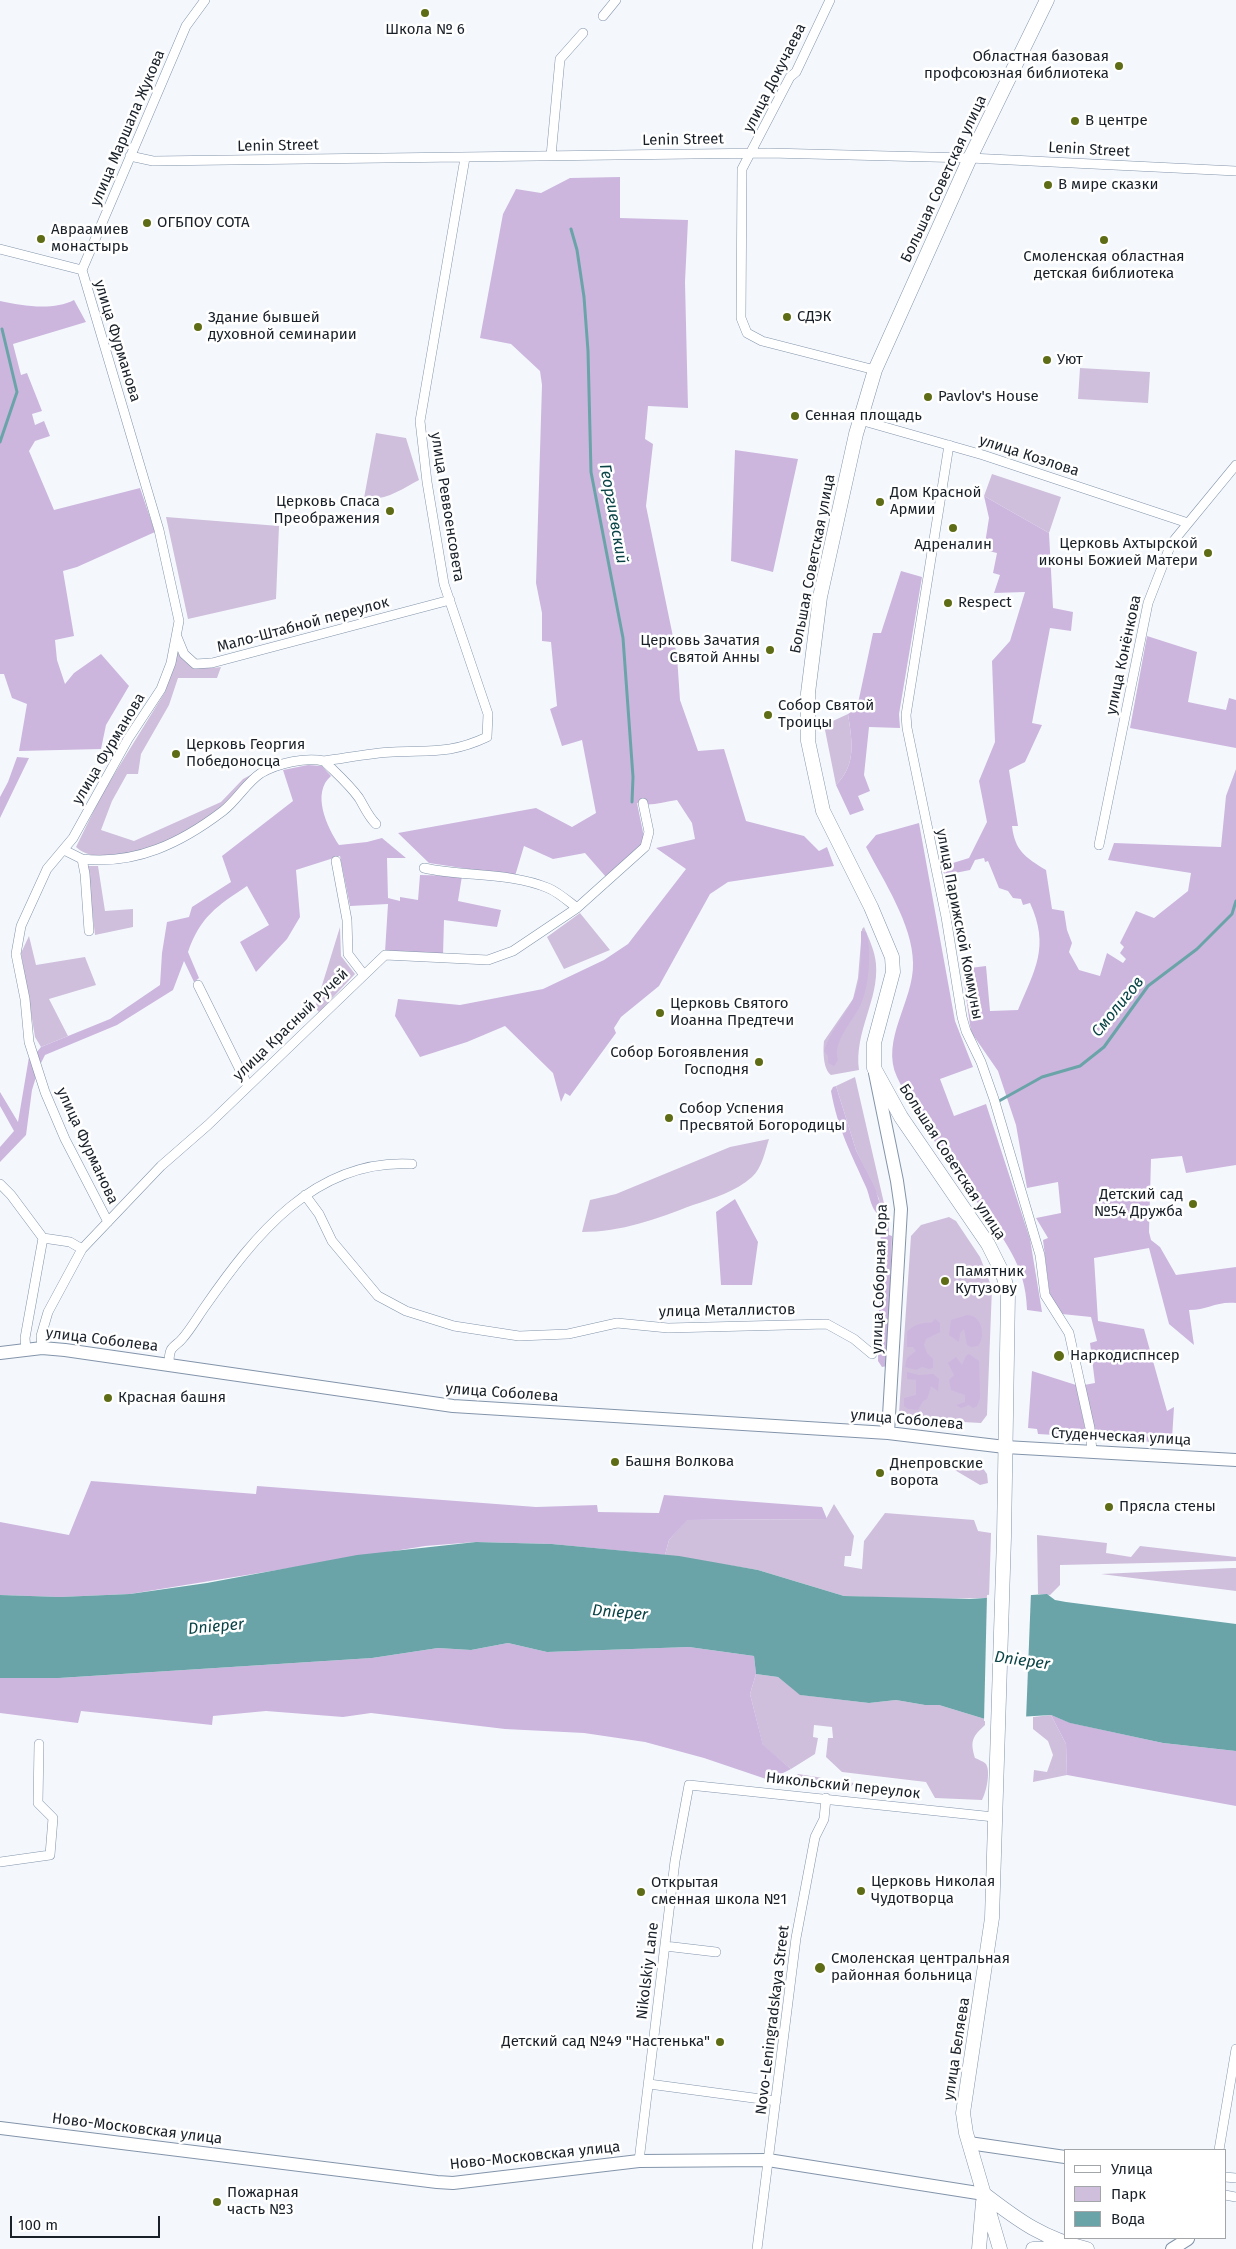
<!DOCTYPE html>
<html>
<head>
<meta charset="utf-8">
<style>
  body { margin:0 }
  #map { position:relative; width:1236px; height:2249px; overflow:hidden; background:#f4f8fd; font-family:"Fira Sans",sans-serif }
  canvas { display:block }
  .legend { position:absolute; left:1064px; top:2149px; width:162px; height:90px; box-sizing:border-box; background:#fff; border:1px solid #a3a6a9; margin:0; padding:6px 9px; list-style:none; font-size:15px; color:#192028 }
  .legend li { display:flex; align-items:center; gap:10px; height:25px }
  .legend b { width:25px; border:1px solid #a3a6a9 }
  .scale { position:absolute; left:10px; top:2216px; width:150px; height:22px; box-sizing:border-box; border:2px solid #192028; border-top:0; padding-left:6px; font-size:15px; line-height:18px; white-space:nowrap; color:#192028; -webkit-text-stroke:4px #fff; paint-order:stroke }
</style>
</head>
<body>
<div id="map">
<canvas width="1236" height="2249"></canvas>
<ul class="legend">
<li><b style="height:6px;background:#fff"></b>Улица</li>
<li><b style="height:14px;background:#cfbfdc"></b>Парк</li>
<li><b style="height:14px;background:#6aa4a8"></b>Вода</li>
</ul>
<div class="scale">100 m</div>
</div>
<script>
const g = document.querySelector('canvas').getContext('2d');
g.lineJoin = 'round';
function paint(path, color) { g.fillStyle = color; g.fill(path, 'evenodd'); }
function stroke(path, color, width, dash) { g.strokeStyle = color; g.lineWidth = width; g.lineCap = dash ? 'butt' : 'round'; g.setLineDash(dash || []); g.stroke(path); }
function label(font, color, halo, rows, align = 'center') {
  g.font = font + ' "Fira Sans",sans-serif'; g.lineWidth = 5; g.setLineDash([]); g.textBaseline = 'middle'; g.strokeStyle = halo; g.fillStyle = color; for (const [text, x, y, turn = 0] of rows) {
    g.save(); g.translate(x, y); g.rotate((+turn || 0) * Math.PI / 180); g.textAlign = isNaN(turn) ? turn : align; if (halo) g.strokeText(text, 0, 0); g.fillText(text, 0, 0); g.restore();
  }
}
const green = new Path2D(`
  M 1080,368 L 1150,372 L 1148,403 L 1078,399 Z
  M 376,433 L 406,438 L 419,480 C 402,489 384,502 364,498 Z
  M 992,474 L 1061,497 L 1049,533 L 984,496 Z
  M 166,517 L 279,526 L 276,599 L 188,619 Z
  M 177,651 C 188,670 202,669 221,667 L 217,678 L 178,678 L 169,705 L 141,754 L 138,774 L 127,774 L 112,801 L 101,830 L 134,841 L 221,802 L 243,779 L 258,771 C 216,815 182,846 119,855 C 104,857 88,858 76,847 L 102,794 L 165,692 Z
  M 848,714 C 852,741 857,764 836,785 L 824,725 Z
  M 87,866 L 98,866 L 105,911 L 133,909 L 133,927 L 95,935 Z
  M 580,913 L 610,950 L 564,969 L 547,937 Z
  M 340,927 L 341,956 L 355,974 L 319,1012 L 315,1008 Z
  M 864,927 C 869,939 875,951 876,964 C 879,1000 854,1032 859,1070 L 831,1075 C 823,1069 823,1051 824,1041 L 853,999 L 858,978 L 862,929 Z
  M 29,936 L 36,965 L 85,957 L 96,985 L 49,999 L 68,1036 L 41,1047 L 35,1037 L 21,953 Z
  M 855,1077 L 886,1212 L 881,1213 L 879,1199 L 856,1150 L 836,1086 Z
  M 769,1139 C 765,1151 762,1168 752,1177 C 735,1192 714,1198 693,1205 C 656,1219 622,1232 582,1232 L 590,1200 L 616,1194 L 730,1147 Z
  M 949,1217 L 956,1221 L 980,1257 L 992,1288 L 987,1415 L 981,1423 L 907,1419 L 899,1413 L 911,1236 L 921,1225 Z
  M 949,1462 L 982,1467 L 987,1474 L 988,1483 L 980,1485 L 948,1466 Z
  M 834,1504 L 854,1536 L 851,1556 L 845,1556 L 844,1566 L 862,1569 L 864,1541 L 885,1513 L 974,1520 L 978,1531 L 991,1533 L 989,1598 L 930,1599 L 844,1596 L 758,1570 L 665,1555 L 669,1540 L 686,1520 L 826,1519 Z
  M 1037,1535 L 1107,1543 L 1106,1553 L 1131,1557 L 1140,1546 L 1236,1557 L 1236,1561 L 1060,1565 L 1060,1585 L 1050,1595 L 1038,1594 Z
  M 1236,1568 L 1236,1591 L 1101,1574 L 1232,1568 Z
  M 756,1674 L 778,1677 L 801,1695 L 869,1703 L 896,1700 L 925,1705 L 939,1705 L 985,1719 L 985,1725 C 972,1737 970,1741 975,1758 C 979,1760 983,1761 986,1764 C 991,1772 986,1793 982,1800 L 935,1798 L 926,1782 L 842,1772 L 826,1757 L 828,1738 L 833,1738 L 832,1727 L 814,1725 L 813,1737 L 818,1738 L 815,1754 L 791,1769 L 763,1746 L 750,1694 Z
  M 1051,1715 L 1066,1744 L 1067,1775 L 1033,1782 L 1034,1770 L 1047,1772 L 1053,1755 L 1048,1741 L 1033,1729 L 1033,1717 Z
  M 798,1774 L 854,1783 L 849,1789 L 786,1783 Z`);
const forest = new Path2D(`
  M 620,177 L 620,218 L 688,220 L 685,282 L 688,408 L 648,406 L 645,439 L 653,444 L 646,506 L 677,656 L 680,700 L 698,751 L 724,749 L 746,821 L 804,836 L 819,851 L 827,847 L 834,866 L 728,882 L 710,894 L 659,986 L 621,1017 L 614,1028 L 616,1033 L 570,1096 L 565,1093 L 561,1102 L 553,1073 L 505,1026 L 467,1042 L 420,1057 L 395,1016 L 398,999 L 460,1005 L 543,989 L 604,960 L 628,944 L 686,869 L 656,848 L 695,839 L 692,823 L 677,800 C 663,802 650,807 637,803 L 645,842 L 606,877 L 585,853 L 553,859 L 524,846 L 515,876 L 429,863 L 398,833 L 536,808 L 572,827 L 596,813 L 582,740 L 562,746 L 550,709 L 557,706 L 551,642 L 542,641 L 542,613 L 536,583 L 542,385 L 540,371 L 511,344 L 480,338 L 503,214 L 516,189 L 541,193 L 570,178 Z
  M 74,300 L 86,322 L 13,344 L 21,375 L 27,373 L 42,411 L 32,414 L 35,425 L 44,421 L 50,436 L 35,441 L 29,451 L 54,510 L 140,488 L 155,532 L 77,567 L 63,571 L 74,636 L 55,640 L 57,660 L 65,684 L 74,673 L 101,654 L 129,686 L 106,725 L 101,749 L 19,751 L 27,704 L 12,698 L 4,674 L 0,674 L 0,301 C 23,306 53,311 74,300 Z
  M 735,450 L 798,459 L 773,572 L 731,561 Z
  M 984,496 L 1049,533 L 1053,608 L 1073,612 L 1071,631 L 1050,628 L 1032,723 L 1042,725 L 1025,762 L 1009,770 L 1018,826 L 1012,826 C 1015,851 1025,857 1046,870 L 1052,909 L 1064,911 L 1067,930 L 1072,943 L 1069,952 L 1079,970 L 1100,976 L 1107,953 L 1123,963 L 1126,959 L 1120,953 L 1124,947 L 1120,943 L 1136,911 L 1154,918 L 1188,891 L 1191,873 L 1108,860 L 1114,843 L 1221,847 L 1226,796 L 1236,769 L 1236,1165 L 1186,1173 L 1182,1156 L 1151,1159 L 1149,1232 L 1151,1240 L 1160,1247 L 1176,1275 L 1236,1267 L 1236,1303 C 1216,1301 1208,1310 1189,1310 L 1194,1345 L 1169,1324 L 1149,1248 L 1094,1258 L 1098,1321 L 1144,1329 L 1167,1411 L 1174,1407 L 1172,1439 L 1166,1437 L 1166,1443 L 1097,1438 L 1084,1385 L 1095,1383 L 1090,1343 L 1097,1341 L 1091,1317 L 1052,1313 L 1043,1240 L 1048,1238 L 1036,1218 L 1061,1213 L 1058,1182 L 1027,1188 L 1016,1125 L 998,1071 L 971,1032 L 962,969 L 986,966 L 990,1011 L 1018,1010 C 1035,969 1050,947 1030,903 L 1023,905 L 1021,899 L 1013,898 L 1008,891 L 999,888 L 988,861 L 985,862 L 984,858 L 975,860 L 970,870 L 945,875 L 940,867 L 969,858 L 987,822 L 979,781 L 995,742 L 992,661 L 1010,641 L 1025,592 L 994,593 L 1000,575 L 993,573 L 997,553 L 984,550 L 989,518 Z
  M 901,571 L 922,577 L 899,714 L 900,728 L 869,727 L 864,775 L 870,791 L 858,796 L 864,810 L 850,815 L 836,785 C 857,764 852,741 848,714 L 857,708 L 873,633 L 881,633 Z
  M 1147,636 L 1197,652 L 1188,702 L 1226,710 L 1229,698 L 1236,700 L 1236,748 L 1130,728 Z
  M 17,757 L 29,758 L 0,818 L 0,797 L 8,782 Z
  M 308,765 L 322,766 L 331,776 C 311,793 327,827 339,845 L 367,842 L 382,838 L 406,858 L 387,858 L 388,898 L 400,901 L 400,897 L 418,900 L 420,875 L 462,876 L 458,901 L 501,910 L 497,927 L 444,920 L 443,956 L 385,952 L 388,904 L 350,906 L 340,856 L 296,870 L 300,917 L 287,939 L 256,972 L 240,942 L 269,925 L 247,886 C 217,906 200,917 188,952 L 199,978 L 194,982 L 184,961 L 173,990 L 117,1025 L 45,1055 L 41,1063 L 36,1053 L 41,1047 L 110,1019 L 160,985 L 162,953 L 167,922 L 189,917 L 192,907 L 231,882 L 222,856 L 293,801 L 283,770 Z
  M 919,823 L 955,1021 L 973,1067 L 940,1079 L 954,1116 L 986,1104 L 1030,1239 L 1042,1312 L 1027,1310 C 1026,1263 1002,1238 977,1202 C 950,1163 917,1120 897,1077 C 880,1040 914,1001 913,963 C 913,925 883,880 866,847 L 876,835 Z
  M 861,931 L 866,932 C 872,949 869,987 861,1004 C 854,1020 832,1041 838,1060 L 834,1066 L 828,1063 L 828,1056 L 824,1051 C 831,1029 845,1017 854,997 C 862,977 861,952 861,931 Z
  M 29,1057 L 36,1077 L 32,1090 L 26,1135 L 0,1162 L 0,1147 L 14,1131 L 0,1106 L 0,1092 L 18,1122 Z
  M 836,1086 L 856,1150 L 875,1188 L 882,1210 L 880,1215 C 871,1211 870,1196 866,1187 C 851,1153 838,1130 831,1091 L 833,1087 Z
  M 735,1199 L 758,1242 L 752,1285 L 721,1285 L 716,1212 Z
  M 889,1219 L 889,1235 L 892,1236 L 887,1366 L 882,1367 L 878,1361 L 881,1220 Z
  M 967,1315 C 982,1315 986,1336 978,1346 L 971,1347 L 967,1345 L 964,1329 L 960,1333 L 959,1342 L 949,1335 L 951,1320 Z
  M 935,1319 L 940,1323 L 940,1332 L 926,1339 L 924,1345 L 927,1353 L 933,1359 L 933,1368 L 929,1369 L 922,1367 L 916,1370 L 905,1367 L 907,1358 L 916,1351 L 913,1347 L 907,1347 L 907,1332 C 913,1325 923,1322 931,1323 Z
  M 969,1354 L 979,1361 L 980,1398 L 977,1406 L 973,1408 L 969,1405 L 961,1408 L 956,1405 L 965,1402 L 965,1395 L 951,1390 L 949,1380 L 954,1375 L 948,1363 L 956,1357 L 962,1365 L 966,1356 Z
  M 1032,1371 L 1076,1385 L 1087,1437 L 1038,1434 L 1037,1429 L 1028,1428 Z
  M 907,1372 L 919,1375 L 933,1374 L 939,1379 L 938,1391 L 931,1386 L 927,1399 L 923,1401 L 918,1410 L 908,1409 L 904,1406 L 904,1398 L 916,1395 L 916,1380 L 907,1379 Z
  M 91,1481 L 256,1494 L 257,1486 L 536,1507 L 597,1505 L 598,1512 L 659,1513 L 664,1495 L 822,1507 L 827,1519 L 687,1520 L 669,1540 L 665,1555 L 552,1544 L 476,1542 L 425,1546 L 130,1594 L 60,1597 L 0,1595 L 0,1522 L 69,1535 Z
  M 508,1643 L 547,1652 L 689,1647 L 754,1656 L 756,1674 L 750,1694 L 763,1745 L 791,1769 L 769,1780 L 704,1758 L 645,1742 L 584,1733 L 505,1729 L 371,1713 L 343,1717 L 266,1711 L 213,1716 L 212,1725 L 81,1711 L 78,1723 L 0,1713 L 0,1678 L 59,1678 L 372,1658 L 438,1648 L 471,1650 Z
  M 1051,1715 L 1071,1723 L 1163,1743 L 1236,1751 L 1236,1806 L 1067,1775 L 1066,1744 Z`);
const water = new Path2D(`
  M 476,1542 L 552,1544 L 679,1556 L 758,1570 L 844,1596 L 970,1599 L 1047,1594 L 1055,1600 L 1066,1602 L 1236,1624 L 1236,1751 L 1163,1743 L 1070,1723 L 1051,1715 L 985,1719 L 939,1705 L 925,1705 L 896,1700 L 869,1703 L 800,1695 L 778,1677 L 756,1674 L 754,1656 L 689,1647 L 547,1652 L 508,1643 L 471,1650 L 438,1648 L 372,1658 L 59,1678 L 0,1678 L 0,1595 L 60,1597 L 130,1594 L 207,1583 L 357,1555 Z`);
const pier = new Path2D(`
  M 1031,1592 L 1026,1720 L 984,1721 L 987,1595 Z`);
const stream = new Path2D(`
  M 571,229 L 577,250 L 584,297 L 588,351 L 591,472 L 623,638 L 633,777 L 632,802
  M 0,442 L 17,392 L 2,329
  M 999,1101 L 1042,1077 L 1080,1066 L 1104,1047 L 1148,986 L 1197,949 L 1232,914 L 1236,901`);
const street = new Path2D(`
  M 830,0 L 796,72 L 790,77 L 742,169 L 741,318 L 747,333 L 762,341 L 875,370
  M 603,16 L 616,0
  M 130,156 L 153,161 L 769,153 L 970,158 L 1236,171
  M 551,156 L 560,59 L 583,33
  M 0,249 L 82,270
  M 82,270 L 159,530 L 179,621 L 171,663 L 161,689 L 128,739 L 73,838 L 47,869 L 21,926 L 16,954 L 25,999 L 29,1042 L 45,1092 L 65,1139 L 108,1222
  M 82,270 L 186,26 L 205,0
  M 860,420 L 983,455 L 1188,523
  M 949,445 L 906,715 L 907,728 L 946,917 L 962,1017 L 966,1031 L 981,1062 L 994,1099 L 1040,1255 L 1045,1295 L 1069,1333 L 1090,1428 L 1092,1452
  M 177,637 L 184,654 L 195,664 L 212,663 L 450,600
  M 324,761 C 336,773 349,784 359,798 C 365,808 368,816 376,824
  M 1099,845 L 1148,603 L 1171,544 L 1236,465
  M 64,850 L 82,859
  M 336,861 L 347,920 L 348,954 L 364,975
  M 424,868 C 464,877 510,872 548,888 C 558,892 568,901 577,908
  M 89,931 L 85,874 L 82,859 C 136,865 181,843 223,811 C 237,800 247,782 261,773 C 278,763 306,757 324,761 C 347,758 370,753 393,752 C 431,750 451,754 487,737 L 488,714 L 444,584 L 427,482 L 420,421 L 465,158
  M 198,985 L 248,1086
  M 0,1184 L 11,1195 L 43,1238 L 25,1338 L 26,1350
  M 305,1195 L 319,1214 L 332,1241 L 378,1296 L 406,1311 L 454,1326 L 519,1336 L 568,1334 L 617,1323 L 668,1328 L 827,1324 L 854,1339 L 872,1354
  M 43,1238 L 70,1242 L 82,1249
  M 42,1348 L 41,1336 L 48,1312 L 82,1249 L 161,1166 L 208,1125 L 385,955 L 488,960 L 513,951 L 577,908 L 645,847 L 649,832 L 643,803
  M 169,1365 C 169,1360 169,1354 171,1350 C 173,1346 179,1343 182,1339 C 190,1330 197,1318 204,1308 C 254,1236 315,1158 412,1164
  M 0,1862 L 50,1855 L 53,1818 L 38,1803 L 39,1744
  M 665,1946 L 716,1952
  M 649,2084 L 776,2101
  M 1219,2150 L 1236,2049
  M 639,2161 L 675,1861 L 689,1785 L 994,1817
  M 1225,2177 L 1236,2178
  M 1225,2195 L 1236,2197
  M 757,2249 L 796,1938 L 815,1837 L 824,1819 L 826,1798`);
const secondary = new Path2D(`
  M 875,1073 L 897,1181 L 901,1209 L 888,1433
  M 0,1353 L 42,1348 L 65,1350 L 453,1406 L 888,1433 L 1005,1447 L 1236,1460
  M 0,2128 L 437,2182 L 453,2183 L 639,2161 L 768,2160 L 984,2194
  M 969,2143 L 1065,2157
  M 1172,2249 L 1188,2239`);
const primary = new Path2D(`
  M 984,2194 C 1019,2221 1044,2239 1087,2249
  M 979,2249 L 983,2202
  M 1000,2249 L 966,2133 L 963,2113 L 992,1918 L 1004,1537 L 1008,1293 L 1003,1274 L 988,1244 L 901,1117 L 874,1068 L 874,1043 L 893,972 L 892,957 L 871,907 L 823,811 L 808,741 L 808,693 L 820,597 L 856,434 L 875,370 L 970,158 L 1047,0
  M 1033,2249 L 1065,2248`);
const markers = [
  [425,13,5,"#5e6c15"],
  [1119,66,5,"#5e6c15"],
  [1075,121,5,"#5e6c15"],
  [1048,185,5,"#5e6c15"],
  [147,223,5,"#5e6c15"],
  [41,239,5,"#5e6c15"],
  [1104,240,5,"#5e6c15"],
  [787,317,5,"#5e6c15"],
  [198,327,5,"#5e6c15"],
  [1047,360,5,"#5e6c15"],
  [928,397,5,"#5e6c15"],
  [795,416,5,"#5e6c15"],
  [880,502,5,"#5e6c15"],
  [390,511,5,"#5e6c15"],
  [953,528,5,"#5e6c15"],
  [1208,553,5,"#5e6c15"],
  [948,603,5,"#5e6c15"],
  [770,650,5,"#5e6c15"],
  [768,715,5,"#5e6c15"],
  [176,754,5,"#5e6c15"],
  [660,1013,5,"#5e6c15"],
  [759,1062,5,"#5e6c15"],
  [669,1118,5,"#5e6c15"],
  [1193,1204,5,"#5e6c15"],
  [945,1281,5,"#5e6c15"],
  [1059,1356,6,"#5e6c15"],
  [108,1398,5,"#5e6c15"],
  [615,1462,5,"#5e6c15"],
  [880,1473,5,"#5e6c15"],
  [1109,1507,5,"#5e6c15"],
  [861,1891,5,"#5e6c15"],
  [641,1892,5,"#5e6c15"],
  [820,1968,6,"#5e6c15"],
  [720,2042,5,"#5e6c15"],
  [217,2202,5,"#5e6c15"]
];
const poiNames = [
  ["Школа № 6",425,30,"center"],
  ["Областная базовая",1109,57,"right"],
  ["профсоюзная библиотека",1109,74,"right"],
  ["В центре",1085,121],
  ["В мире сказки",1058,185],
  ["ОГБПОУ СОТА",157,223],
  ["Авраамиев",51,230],
  ["монастырь",51,247],
  ["Смоленская областная",1104,257,"center"],
  ["детская библиотека",1104,274,"center"],
  ["СДЭК",797,317],
  ["Здание бывшей",208,318],
  ["духовной семинарии",208,335],
  ["Уют",1057,360],
  ["Pavlov's House",938,397],
  ["Сенная площадь",805,416],
  ["Дом Красной",890,493],
  ["Армии",890,510],
  ["Церковь Спаса",380,502,"right"],
  ["Преображения",380,519,"right"],
  ["Церковь Ахтырской",1198,544,"right"],
  ["иконы Божией Матери",1198,561,"right"],
  ["Адреналин",953,545,"center"],
  ["Respect",958,603],
  ["Церковь Зачатия",760,641,"right"],
  ["Святой Анны",760,658,"right"],
  ["Собор Святой",778,706],
  ["Троицы",778,723],
  ["Церковь Георгия",186,745],
  ["Победоносца",186,762],
  ["Церковь Святого",670,1004],
  ["Иоанна Предтечи",670,1021],
  ["Собор Богоявления",749,1053,"right"],
  ["Господня",749,1070,"right"],
  ["Собор Успения",679,1109],
  ["Пресвятой Богородицы",679,1126],
  ["Детский сад",1183,1195,"right"],
  ["№54 Дружба",1183,1212,"right"],
  ["Памятник",955,1272],
  ["Кутузову",955,1289],
  ["Наркодиспнсер",1070,1356],
  ["Красная башня",118,1398],
  ["Башня Волкова",625,1462],
  ["Днепровские",890,1464],
  ["ворота",890,1481],
  ["Прясла стены",1119,1507],
  ["Церковь Николая",871,1882],
  ["Чудотворца",871,1899],
  ["Открытая",651,1883],
  ["сменная школа №1",651,1900],
  ["Смоленская центральная",831,1959],
  ["районная больница",831,1976],
  ["Детский сад №49 \"Настенька\"",710,2042,"right"],
  ["Пожарная",227,2193],
  ["часть №3",227,2210]
];
const streetNames = [
  ["улица Докучаева",775,78,-63],
  ["улица Маршала Жукова",128,128,-67],
  ["Lenin Street",683,140,-1],
  ["Lenin Street",278,146,-1],
  ["Lenin Street",1089,150,3],
  ["Большая Советская улица",944,179,-65],
  ["улица Фурманова",117,341,73],
  ["улица Козлова",1029,456,18],
  ["улица Реввоенсовета",447,507,81],
  ["Большая Советская улица",813,564,-79],
  ["Мало-Штабной переулок",303,625,-15],
  ["улица Конёнкова",1124,655,-78],
  ["улица Фурманова",109,749,-59],
  ["улица Парижской Коммуны",959,924,79],
  ["улица Красный Ручей",291,1025,-44],
  ["улица Фурманова",87,1146,65],
  ["Большая Советская улица",952,1162,57],
  ["улица Соборная Гора",880,1279,-88],
  ["улица Металлистов",727,1311,-1],
  ["улица Соболева",102,1340,7],
  ["улица Соболева",502,1393,4],
  ["улица Соболева",907,1420,5],
  ["Студенческая улица",1121,1437,3],
  ["Никольский переулок",843,1786,6],
  ["Nikolskiy Lane",648,1971,-83],
  ["Novo-Leningradskaya Street",773,2020,-83],
  ["улица Беляева",957,2049,-81],
  ["Ново-Московская улица",137,2129,7],
  ["Ново-Московская улица",535,2156,-6]
];
const waterNames = [
  ["Георгиевский",613,514,80],
  ["Смолигов",1118,1007,-51],
  ["Dnieper",620,1613,5],
  ["Dnieper",216,1627,-5],
  ["Dnieper",1022,1661,8]
];
paint(green, '#cfbfdc');
paint(forest, '#ccb6de');
paint(water, '#6aa4a8');
paint(pier, '#f4f8fd');
stroke(stream, '#6aa4a8', 3);
stroke(street, '#8394aa', 10);
stroke(secondary, '#8394aa', 14);
stroke(primary, '#8394aa', 15);
stroke(street, '#fff', 9);
stroke(secondary, '#fff', 12);
stroke(primary, '#fff', 14);
for (const [x, y, r, color] of markers) { const dot = new Path2D(); dot.arc(x, y, r, 0, 2 * Math.PI); g.fillStyle = color; g.fill(dot); stroke(dot, '#fff', 2); }
label('15px', '#192028', '#fff', poiNames, 'left');
label('15px', '#192028', '#fff', streetNames);
label('italic 16px', '#0a4346', '#fff', waterNames);
</script>
</body>
</html>
